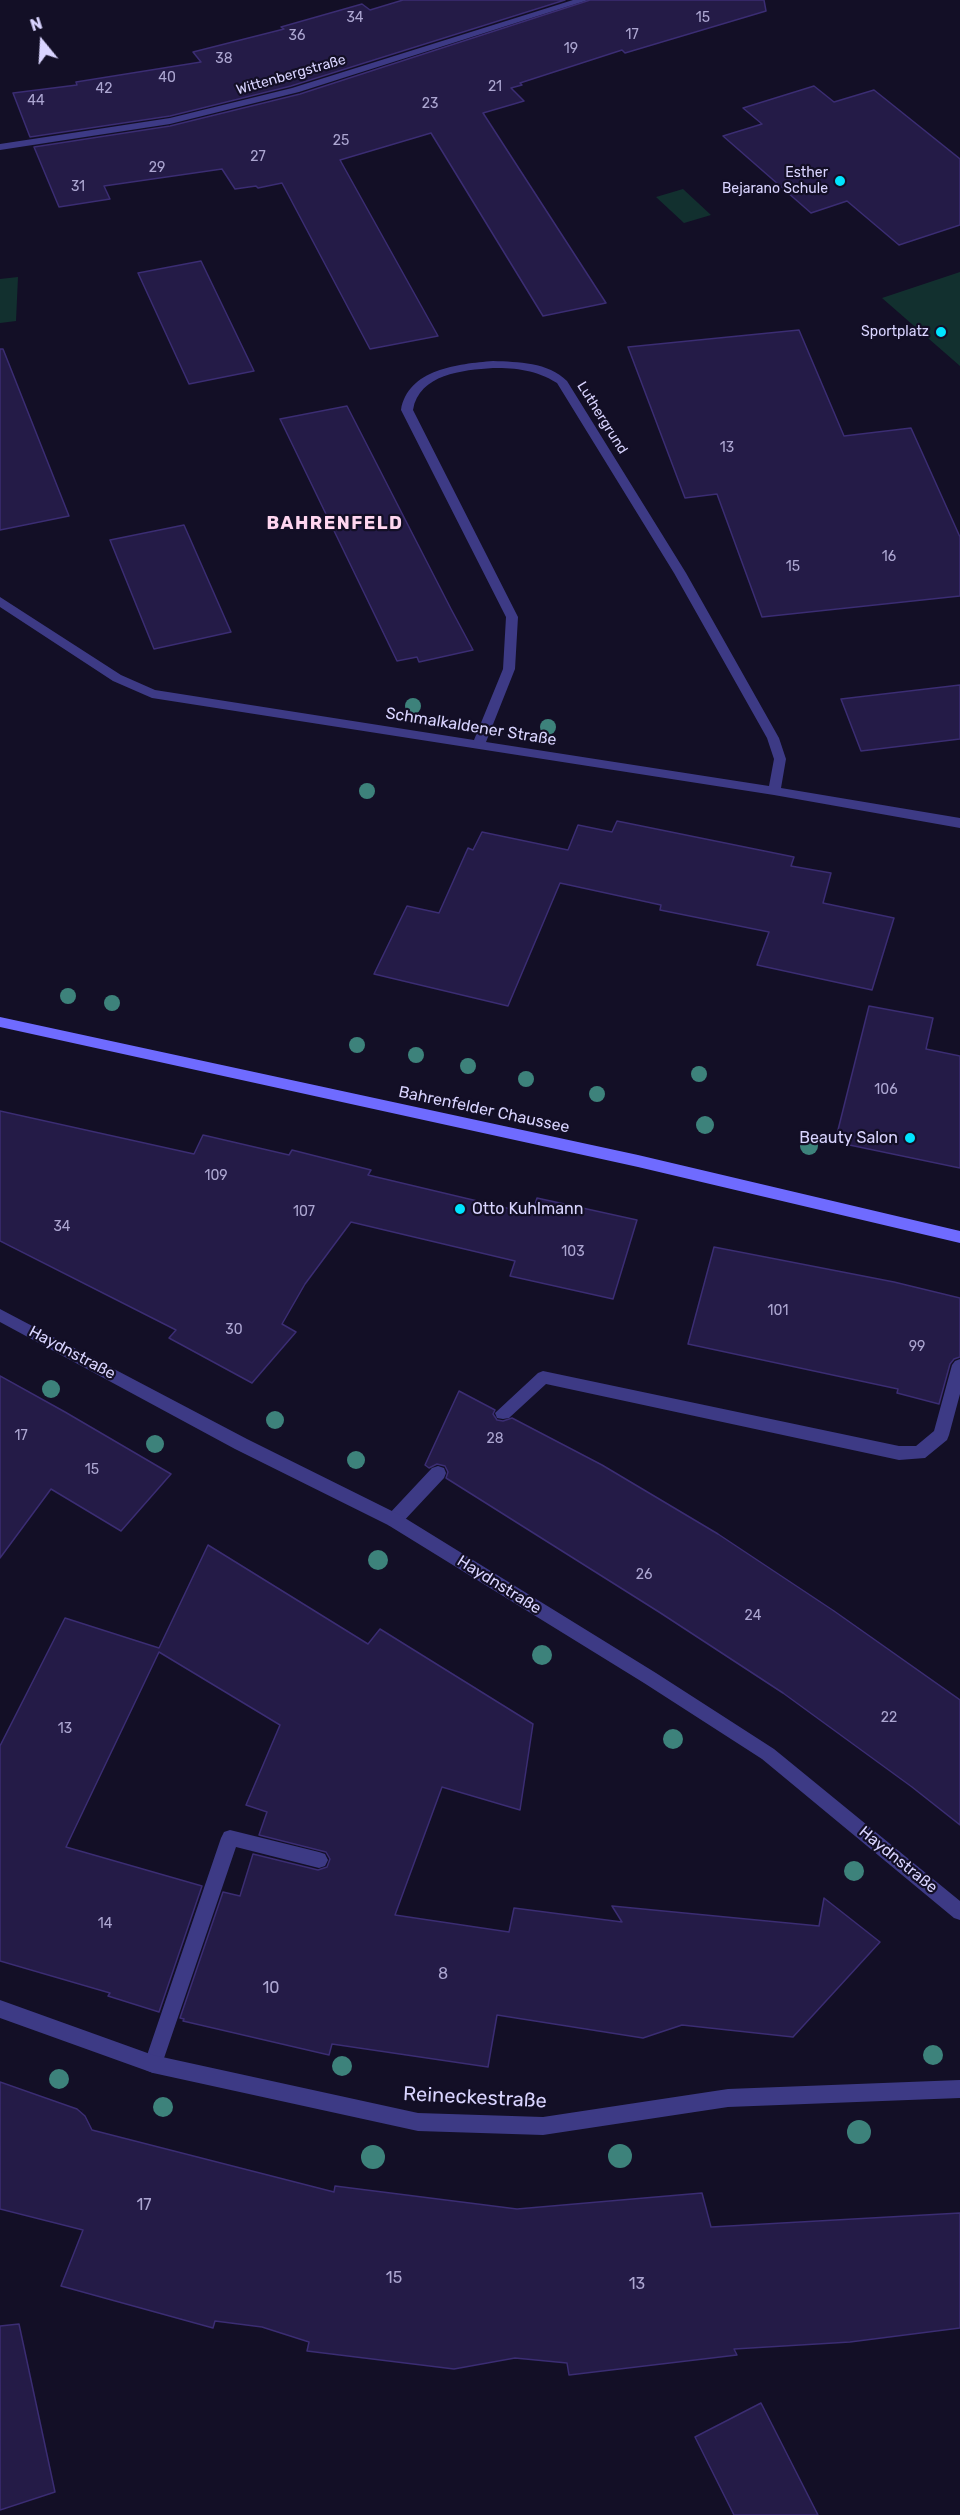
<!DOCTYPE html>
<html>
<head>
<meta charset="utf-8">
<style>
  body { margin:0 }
  #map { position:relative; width:960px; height:2515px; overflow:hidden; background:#130f26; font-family:Rubik,sans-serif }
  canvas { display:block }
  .north { position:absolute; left:12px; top:12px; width:60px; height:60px; -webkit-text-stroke:4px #130f26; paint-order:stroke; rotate:342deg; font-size:16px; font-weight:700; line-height:24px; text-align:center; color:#d9d4ff }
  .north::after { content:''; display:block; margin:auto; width:21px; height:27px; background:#d9d4ff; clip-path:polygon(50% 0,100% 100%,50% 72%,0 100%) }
</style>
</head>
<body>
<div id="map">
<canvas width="960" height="2515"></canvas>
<div class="north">N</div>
</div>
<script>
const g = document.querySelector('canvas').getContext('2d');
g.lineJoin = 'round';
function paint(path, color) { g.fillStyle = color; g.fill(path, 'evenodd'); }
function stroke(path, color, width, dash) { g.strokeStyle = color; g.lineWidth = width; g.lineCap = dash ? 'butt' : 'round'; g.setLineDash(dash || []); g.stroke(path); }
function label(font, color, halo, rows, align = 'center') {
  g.font = font + ' Rubik,sans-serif'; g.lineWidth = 4.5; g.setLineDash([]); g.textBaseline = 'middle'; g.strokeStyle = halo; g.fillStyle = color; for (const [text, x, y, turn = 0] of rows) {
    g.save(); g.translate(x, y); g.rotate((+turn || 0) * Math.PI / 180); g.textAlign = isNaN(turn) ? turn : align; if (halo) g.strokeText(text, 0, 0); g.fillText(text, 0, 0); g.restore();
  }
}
const green = new Path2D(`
  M 683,189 L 711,215 L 684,223 L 656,197 Z
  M 960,272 L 960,366 L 882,298 Z
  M 18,277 L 16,321 L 0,323 L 0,279 Z`);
const building = new Path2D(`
  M 403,0 L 565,0 L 291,86 L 170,116 L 30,137 L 13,93 L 77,85 L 76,82 L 201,62 L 193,52 L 284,29 L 281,27 L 362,4 L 370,10 Z
  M 590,0 L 764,0 L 766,11 L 625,53 L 622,50 L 520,83 L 522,85 L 511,88 L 524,101 L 483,113 L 606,303 L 543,316 L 431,133 L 340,160 L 438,336 L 370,349 L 282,183 L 258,188 L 256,186 L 235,189 L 222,169 L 104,186 L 110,199 L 59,207 L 34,147 L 170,126 L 300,94 Z
  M 814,86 L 834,102 L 874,90 L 960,159 L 960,225 L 899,245 L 847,201 L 811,213 L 723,136 L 762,124 L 743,108 Z
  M 201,261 L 254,371 L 189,384 L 138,273 Z
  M 799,330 L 844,436 L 911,428 L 960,537 L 960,596 L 762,617 L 717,494 L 685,498 L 628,347 Z
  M 0,349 L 3,349 L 69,516 L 0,530 Z
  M 347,406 L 451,609 L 473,650 L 419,662 L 417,657 L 397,661 L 280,419 Z
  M 184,525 L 231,632 L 154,649 L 110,540 Z
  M 960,685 L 960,739 L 861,751 L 841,699 Z
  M 617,821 L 794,857 L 791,866 L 831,873 L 823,903 L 894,918 L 872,990 L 757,965 L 769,932 L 660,910 L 661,905 L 560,883 L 508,1006 L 374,974 L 407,906 L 439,913 L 468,848 L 473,850 L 482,832 L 568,850 L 578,825 L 612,832 Z
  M 869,1006 L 933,1018 L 926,1049 L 960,1056 L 960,1168 L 835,1142 Z
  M 0,1111 L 194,1154 L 203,1135 L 289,1155 L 292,1150 L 371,1170 L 368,1175 L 532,1214 L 537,1198 L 637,1220 L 613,1299 L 510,1276 L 515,1261 L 351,1222 L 305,1284 L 282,1324 L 296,1332 L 252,1383 L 169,1338 L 176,1330 L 0,1241 Z
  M 714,1247 L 894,1282 L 960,1298 L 960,1357 L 954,1359 L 950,1364 L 939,1404 L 897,1393 L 898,1389 L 688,1344 Z
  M 0,1376 L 65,1412 L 171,1474 L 121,1531 L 51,1489 L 0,1558 Z
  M 459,1391 L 495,1410 L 493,1414 L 497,1420 L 503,1421 L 512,1418 L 602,1465 L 718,1534 L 834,1611 L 960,1700 L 960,1825 L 912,1787 L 783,1693 L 659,1612 L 446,1478 L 448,1472 L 445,1466 L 437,1464 L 429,1468 L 425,1465 Z
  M 208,1545 L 368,1644 L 380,1629 L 533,1724 L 520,1810 L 442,1787 L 395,1915 L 509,1932 L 514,1908 L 622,1922 L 612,1906 L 819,1926 L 824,1898 L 880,1942 L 793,2037 L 682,2025 L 643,2038 L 497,2015 L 488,2067 L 332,2044 L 329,2055 L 183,2021 L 184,2019 L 180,2018 L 223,1892 L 240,1896 L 253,1854 L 318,1870 L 327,1867 L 330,1859 L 326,1852 L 259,1835 L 267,1812 L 246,1805 L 280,1725 L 159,1652 L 66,1847 L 202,1886 L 159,2012 L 108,1996 L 110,1993 L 0,1961 L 0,1746 L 65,1618 L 159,1648 Z
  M 0,2082 L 77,2109 L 85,2116 L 92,2130 L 334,2192 L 335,2186 L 517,2209 L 702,2193 L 711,2227 L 960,2213 L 960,2328 L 850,2342 L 734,2349 L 737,2355 L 569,2375 L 567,2363 L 515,2358 L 454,2369 L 307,2351 L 309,2342 L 262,2327 L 215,2321 L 213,2328 L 61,2286 L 83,2230 L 0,2209 Z
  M 19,2324 L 55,2492 L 0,2510 L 0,2326 Z
  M 761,2403 L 818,2515 L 734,2515 L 695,2437 Z`);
const lane = new Path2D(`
  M 960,1359 L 960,1394 L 949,1435 L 947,1440 L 925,1458 L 899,1460 L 546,1384 L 509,1418 L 503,1419 L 497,1418 L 495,1413 L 538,1373 L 543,1371 L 899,1446 L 916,1446 L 934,1431 L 952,1365 L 955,1361 Z
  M 438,1466 L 444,1468 L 446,1473 L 444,1478 L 400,1525 L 394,1527 L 388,1525 L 386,1520 L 388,1515 L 432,1468 Z
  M 230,1830 L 319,1852 L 325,1854 L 328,1860 L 325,1866 L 319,1868 L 236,1847 L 162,2064 L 160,2070 L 153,2073 L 146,2070 L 144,2064 L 221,1838 L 224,1832 Z`);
const street = new Path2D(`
  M 573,0 L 588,0 L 299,92 L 170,124 L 0,150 L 0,144 L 170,118 L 292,88 Z
  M 493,361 C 518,362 548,362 567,381 L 686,573 L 779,738 L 786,759 L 781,788 L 960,818 L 960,828 L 774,795 L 152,698 L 113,681 L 0,607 L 0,597 L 121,675 L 155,690 L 474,740 L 503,669 L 506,617 L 401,410 C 408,369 458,364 493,361 ZM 493,368 C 517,368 536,370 557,383 L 674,573 L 767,738 L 774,759 L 769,786 L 486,742 L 515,669 L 518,617 L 413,410 C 419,374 463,370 493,368 Z
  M 0,1309 L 247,1439 L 400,1515 L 656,1673 L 774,1749 L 960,1901 L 960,1920 L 954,1918 L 762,1759 L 644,1683 L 388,1525 L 235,1449 L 0,1322 Z
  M 0,2000 L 153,2055 L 418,2113 L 543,2117 L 728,2089 L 960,2080 L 960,2098 L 728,2107 L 543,2135 L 418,2131 L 153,2073 L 0,2018 Z`);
const secondary = new Path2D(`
  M 0,1017 L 638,1155 L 960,1231 L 960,1243 L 638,1167 L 0,1027 Z`);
const trees = [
  [413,706,8],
  [548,727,8],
  [367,791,8],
  [68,996,8],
  [112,1003,8],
  [357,1045,8],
  [416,1055,8],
  [468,1066,8],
  [699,1074,8],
  [526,1079,8],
  [597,1094,8],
  [705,1125,9],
  [809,1146,9],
  [51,1389,9],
  [275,1420,9],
  [155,1444,9],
  [356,1460,9],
  [378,1560,10],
  [542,1655,10],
  [673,1739,10],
  [854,1871,10],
  [933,2055,10],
  [342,2066,10],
  [59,2079,10],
  [163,2107,10],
  [859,2132,12],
  [620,2156,12],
  [373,2157,12]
];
const markers = [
  [840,181,6,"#00e5ff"],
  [941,332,6,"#00e5ff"],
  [910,1138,6,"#00e5ff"],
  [460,1209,6,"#00e5ff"]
];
const numberNames = [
  ["34",355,18],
  ["15",703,18],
  ["17",632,35],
  ["36",297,36],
  ["19",571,49],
  ["38",224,59],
  ["40",167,78],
  ["21",495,87],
  ["42",104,89],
  ["44",36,101],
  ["23",430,104],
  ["25",341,141],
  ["27",258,157],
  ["29",157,168],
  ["31",78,187],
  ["13",727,448],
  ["16",889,557],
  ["15",793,567],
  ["106",886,1090],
  ["109",216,1176],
  ["107",304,1212],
  ["34",62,1227],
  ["103",573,1252],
  ["101",778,1311],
  ["30",234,1330],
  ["99",917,1347],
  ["17",21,1436],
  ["28",495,1439],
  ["15",92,1470],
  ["26",644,1575],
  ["24",753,1616],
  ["22",889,1718],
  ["13",65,1729],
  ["14",105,1924]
];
const farStreetnames = [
  ["Wittenbergstraße",291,75,-16],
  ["Luthergrund",602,418,58]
];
const farPoinames = [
  ["Esther",828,173],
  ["Bejarano Schule",828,189],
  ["Sportplatz",929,332]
];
const streetNames = [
  ["Schmalkaldener Straße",471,727,9],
  ["Bahrenfelder Chaussee",484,1110,12],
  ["Haydnstraße",72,1353,28],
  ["Haydnstraße",499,1585,32],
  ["Haydnstraße",898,1860,39]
];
const poiNames = [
  ["Beauty Salon",898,1138],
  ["Otto Kuhlmann",472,1209,"left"]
];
const nearNumbernames = [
  ["8",443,1974],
  ["10",271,1988],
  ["17",144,2205],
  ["15",394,2278],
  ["13",637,2284]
];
const farDistrictnames = [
  ["BAHRENFELD",335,524]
];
const nearStreetnames = [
  ["Reineckestraße",475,2098,3]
];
paint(green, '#12302f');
paint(building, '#241b47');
stroke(building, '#3b2d73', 1.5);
paint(lane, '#3d3a85');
paint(street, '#3d3a85');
paint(secondary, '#6f6bff');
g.fillStyle = '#3d827b';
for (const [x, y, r] of trees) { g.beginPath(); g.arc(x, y, r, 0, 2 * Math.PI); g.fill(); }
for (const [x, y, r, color] of markers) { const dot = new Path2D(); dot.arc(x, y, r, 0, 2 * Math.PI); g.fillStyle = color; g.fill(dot); stroke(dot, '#130f26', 2); }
label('14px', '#aca6d1', null, numberNames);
label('14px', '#d9d4ff', '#130f26', farStreetnames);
label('14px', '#d9d4ff', '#130f26', farPoinames, 'right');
label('16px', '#d9d4ff', '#130f26', streetNames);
label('16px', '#d9d4ff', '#130f26', poiNames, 'right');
label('16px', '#aca6d1', null, nearNumbernames);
g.letterSpacing = '1.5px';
label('bold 18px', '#ffd6f0', '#130f26', farDistrictnames);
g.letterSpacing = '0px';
label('20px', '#d9d4ff', '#130f26', nearStreetnames);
</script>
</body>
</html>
